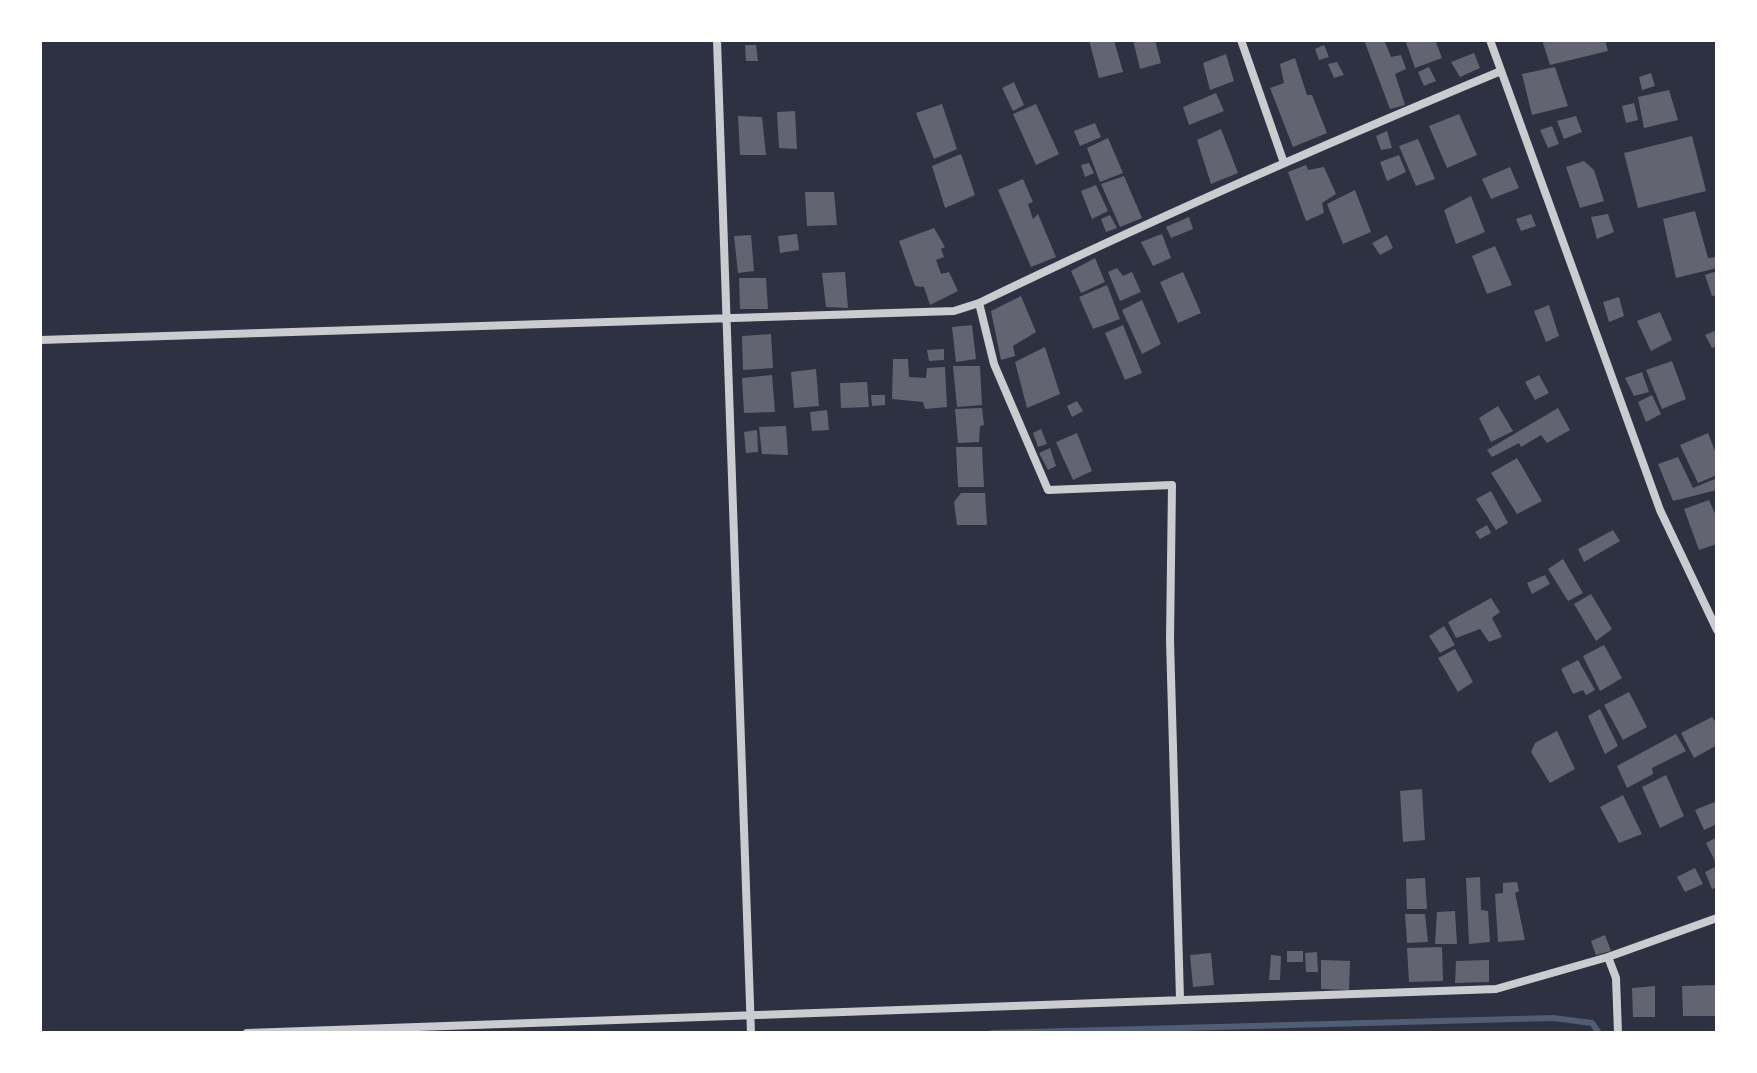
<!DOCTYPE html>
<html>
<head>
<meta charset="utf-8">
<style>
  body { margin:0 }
  #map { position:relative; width:1757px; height:1073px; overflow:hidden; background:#2d3142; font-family:"Public Sans",sans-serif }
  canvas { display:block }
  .frame { position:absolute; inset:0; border:42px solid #fff; pointer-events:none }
</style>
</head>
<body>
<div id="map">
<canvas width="1757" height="1073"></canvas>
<div class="frame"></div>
</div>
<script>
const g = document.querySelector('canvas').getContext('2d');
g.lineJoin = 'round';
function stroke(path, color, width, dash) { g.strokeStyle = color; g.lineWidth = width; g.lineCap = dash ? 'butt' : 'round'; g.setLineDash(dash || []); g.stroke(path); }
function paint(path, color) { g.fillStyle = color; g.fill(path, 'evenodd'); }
const stream = new Path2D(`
  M 992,1033 L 1553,1018 L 1592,1023 L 1599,1033`);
const building = new Path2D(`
  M 1089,40 L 1114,40 L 1123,72 L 1099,78 Z
  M 1133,40 L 1155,40 L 1161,63 L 1140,69 Z
  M 1364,40 L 1384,40 L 1391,57 L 1401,55 L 1406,69 L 1395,74 L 1405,105 L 1390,109 Z
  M 1405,40 L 1435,40 L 1442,58 L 1415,68 Z
  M 1542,40 L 1605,40 L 1608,51 L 1550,65 Z
  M 745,45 L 756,45 L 758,61 L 746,61 Z
  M 1324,45 L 1329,57 L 1319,60 L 1315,49 Z
  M 1474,53 L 1480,68 L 1460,77 L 1451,62 Z
  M 1226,54 L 1234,81 L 1210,90 L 1203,63 Z
  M 1295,58 L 1307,95 L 1312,95 L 1327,133 L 1293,147 L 1270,88 L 1284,83 L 1280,64 Z
  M 1337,62 L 1344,75 L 1334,78 L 1328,64 Z
  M 1429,67 L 1436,81 L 1424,86 L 1418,72 Z
  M 1555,67 L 1568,106 L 1532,115 L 1522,74 Z
  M 1651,73 L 1655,86 L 1642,90 L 1639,77 Z
  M 1014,82 L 1024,105 L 1013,111 L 1002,88 Z
  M 1669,90 L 1678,120 L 1644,128 L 1638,97 Z
  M 1216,93 L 1224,111 L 1189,125 L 1183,107 Z
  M 1634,103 L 1638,120 L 1626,123 L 1622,106 Z
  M 942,104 L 957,149 L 934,159 L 916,113 Z
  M 1036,104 L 1059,154 L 1036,165 L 1013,114 Z
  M 795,111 L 797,149 L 779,148 L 777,112 Z
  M 1459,114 L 1477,155 L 1447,168 L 1429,126 Z
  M 738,116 L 762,117 L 766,155 L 740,155 Z
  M 1576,116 L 1582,132 L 1564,139 L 1557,121 Z
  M 1095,123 L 1101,137 L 1080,146 L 1074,131 Z
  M 1552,126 L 1559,144 L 1548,148 L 1540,130 Z
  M 1221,129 L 1238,173 L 1211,184 L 1197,140 Z
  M 1387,131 L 1392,148 L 1381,150 L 1376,136 Z
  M 1692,136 L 1706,191 L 1638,208 L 1624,153 Z
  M 1108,138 L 1123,173 L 1100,182 L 1087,148 Z
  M 1418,139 L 1435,179 L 1416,186 L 1399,146 Z
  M 961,154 L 975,195 L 945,208 L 932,166 Z
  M 1399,155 L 1406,172 L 1387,181 L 1380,162 Z
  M 1584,161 L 1594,170 L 1604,201 L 1580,208 L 1566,167 Z
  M 1089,163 L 1094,173 L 1085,177 L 1081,165 Z
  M 1306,165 L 1308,170 L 1324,167 L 1336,194 L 1322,203 L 1324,213 L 1306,221 L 1288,172 Z
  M 1510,167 L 1519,188 L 1491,199 L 1482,179 Z
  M 1124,176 L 1142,218 L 1120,227 L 1101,184 Z
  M 1023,179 L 1033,202 L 1028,204 L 1033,219 L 1038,214 L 1056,257 L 1031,267 L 998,190 Z
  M 1096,185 L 1108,211 L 1092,219 L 1081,191 Z
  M 1355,190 L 1371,232 L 1343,244 L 1327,204 Z
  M 805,192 L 834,192 L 837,225 L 807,226 Z
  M 1471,196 L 1485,232 L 1456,244 L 1444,210 Z
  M 1695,211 L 1708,258 L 1717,257 L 1717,268 L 1676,278 L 1663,219 Z
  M 1531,214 L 1536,226 L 1521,231 L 1516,219 Z
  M 1608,214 L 1614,232 L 1597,239 L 1591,217 Z
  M 1110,215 L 1117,228 L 1106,232 L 1101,219 Z
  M 1189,217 L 1193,229 L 1171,238 L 1166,227 Z
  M 934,228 L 945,247 L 941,249 L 944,257 L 936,260 L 941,274 L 949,272 L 958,291 L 930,305 L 924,287 L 915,286 L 899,241 Z
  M 797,234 L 799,250 L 780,253 L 778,236 Z
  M 1162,234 L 1171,258 L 1153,266 L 1141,242 Z
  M 751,235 L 754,271 L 738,273 L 734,236 Z
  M 1387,235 L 1393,248 L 1380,255 L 1372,243 Z
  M 1495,246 L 1512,285 L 1487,294 L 1472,256 Z
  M 1095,258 L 1105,282 L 1081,293 L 1071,271 Z
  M 1117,268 L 1123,276 L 1132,272 L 1141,292 L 1120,301 L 1108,272 Z
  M 1717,271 L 1717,295 L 1712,296 L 1705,275 Z
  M 845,272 L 848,308 L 826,307 L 822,273 Z
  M 1183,272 L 1201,313 L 1178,323 L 1160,282 Z
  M 739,278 L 766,278 L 768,309 L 740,309 Z
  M 1107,285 L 1120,319 L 1093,329 L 1079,297 Z
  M 1021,296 L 1036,332 L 1013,346 L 1015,356 L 1001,360 L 991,311 Z
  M 1619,297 L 1624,316 L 1609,322 L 1603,302 Z
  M 1142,300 L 1161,344 L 1142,354 L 1122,310 Z
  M 1549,305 L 1559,336 L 1546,342 L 1534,311 Z
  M 1660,312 L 1672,340 L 1651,351 L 1637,321 Z
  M 972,325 L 976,359 L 956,362 L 952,327 Z
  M 1123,325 L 1142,373 L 1125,380 L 1105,333 Z
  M 1717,330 L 1717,346 L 1712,348 L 1705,335 Z
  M 771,334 L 773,368 L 743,370 L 742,336 Z
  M 1045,347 L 1060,394 L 1027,408 L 1015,362 Z
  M 944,349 L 944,360 L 929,361 L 927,350 Z
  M 893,359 L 908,359 L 909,377 L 926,378 L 927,368 L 945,367 L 947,407 L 925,409 L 923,402 L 892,399 Z
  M 1672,361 L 1686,399 L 1662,409 L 1646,370 Z
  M 953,366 L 980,366 L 982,405 L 957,407 Z
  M 816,369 L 819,406 L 794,408 L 791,372 Z
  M 1642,372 L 1649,392 L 1634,396 L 1625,378 Z
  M 772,375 L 775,412 L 744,413 L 742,378 Z
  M 1539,375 L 1549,393 L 1535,400 L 1525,382 Z
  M 867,382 L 869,407 L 841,408 L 840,383 Z
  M 871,395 L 885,395 L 885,405 L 872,406 Z
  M 1652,395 L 1661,414 L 1646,422 L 1638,402 Z
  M 1077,401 L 1083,411 L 1072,417 L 1067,406 Z
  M 1498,406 L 1513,431 L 1491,442 L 1479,418 Z
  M 982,408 L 984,425 L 980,426 L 979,442 L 958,443 L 955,409 Z
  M 1558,408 L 1570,430 L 1547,443 L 1541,435 L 1521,447 L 1519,443 L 1492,457 L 1487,450 Z
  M 827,410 L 829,430 L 812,431 L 810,412 Z
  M 786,426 L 788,455 L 762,454 L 759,427 Z
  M 1041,429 L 1047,444 L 1038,447 L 1033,433 Z
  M 757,430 L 758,452 L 746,453 L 744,432 Z
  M 1077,433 L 1092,471 L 1073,480 L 1056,442 Z
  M 1708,433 L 1717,456 L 1717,475 L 1698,483 L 1680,445 Z
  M 956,447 L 982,447 L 984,487 L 958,487 Z
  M 1050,448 L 1056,466 L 1048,470 L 1039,453 Z
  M 1678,457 L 1693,488 L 1717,478 L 1717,490 L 1673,501 L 1658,464 Z
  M 1517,458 L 1542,501 L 1517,514 L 1491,473 Z
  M 1491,491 L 1508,523 L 1496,530 L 1476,499 Z
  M 961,493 L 985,493 L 987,525 L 957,525 L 954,502 Z
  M 1709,500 L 1717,518 L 1717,544 L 1699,550 L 1684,509 Z
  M 1487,525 L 1491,533 L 1480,539 L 1475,532 Z
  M 1613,530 L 1620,541 L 1584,562 L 1578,549 Z
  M 1563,559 L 1583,593 L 1568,601 L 1548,569 Z
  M 1545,575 L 1550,584 L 1532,594 L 1527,583 Z
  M 1591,594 L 1612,629 L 1596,641 L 1574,604 Z
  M 1491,598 L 1500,612 L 1492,618 L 1502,637 L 1489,642 L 1480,629 L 1456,638 L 1448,622 Z
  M 1444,626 L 1455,645 L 1440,653 L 1429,636 Z
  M 1604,645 L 1622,678 L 1600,691 L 1583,656 Z
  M 1455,649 L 1473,682 L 1458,692 L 1438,658 Z
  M 1578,660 L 1595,690 L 1586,695 L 1583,690 L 1573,694 L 1561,669 Z
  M 1629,692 L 1647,727 L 1623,740 L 1604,705 Z
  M 1600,709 L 1618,746 L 1605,754 L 1588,716 Z
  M 1712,717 L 1717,724 L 1717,745 L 1694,758 L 1681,733 Z
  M 1557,731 L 1575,769 L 1550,783 L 1531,752 L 1535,743 Z
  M 1676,734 L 1686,751 L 1652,768 L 1653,774 L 1627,788 L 1617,766 Z
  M 1666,775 L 1684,816 L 1660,828 L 1642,787 Z
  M 1422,789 L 1425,840 L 1403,842 L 1400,791 Z
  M 1623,795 L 1642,834 L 1619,843 L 1600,807 Z
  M 1717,801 L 1717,824 L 1704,830 L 1695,810 Z
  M 1717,837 L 1717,865 L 1706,843 Z
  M 1715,867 L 1717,887 L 1712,889 L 1705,872 Z
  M 1695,868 L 1703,884 L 1685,892 L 1677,877 Z
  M 1480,877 L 1481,910 L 1488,911 L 1490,942 L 1469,944 L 1466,878 Z
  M 1425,878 L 1427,909 L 1407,909 L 1406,879 Z
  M 1517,882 L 1519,891 L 1515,893 L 1525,940 L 1498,942 L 1495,894 L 1503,893 L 1503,883 Z
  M 1455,911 L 1457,944 L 1435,944 L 1437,912 Z
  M 1405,914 L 1425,914 L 1428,942 L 1407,943 Z
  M 1605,935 L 1611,951 L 1596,955 L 1591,941 Z
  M 1442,947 L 1443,981 L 1409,982 L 1407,948 Z
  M 1287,951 L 1303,951 L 1303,962 L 1287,962 Z
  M 1317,952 L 1318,972 L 1306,972 L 1305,953 Z
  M 1211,953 L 1214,985 L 1193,987 L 1190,955 Z
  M 1271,955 L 1281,956 L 1280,980 L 1269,980 Z
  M 1321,960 L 1350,961 L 1349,990 L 1321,989 Z
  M 1489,960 L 1489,982 L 1455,983 L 1456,961 Z
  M 1717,985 L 1717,1016 L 1683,1016 L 1682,986 Z
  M 1655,986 L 1655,1017 L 1633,1017 L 1632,988 Z`);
const minor = new Path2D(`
  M 717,40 L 751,1033
  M 1241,40 L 1284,163
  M 1490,40 L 1660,510 L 1717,630
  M 979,303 L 994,364 L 1048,490 L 1172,485 L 1170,640 L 1180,999
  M 40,340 L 954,311 L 979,303 C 1151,220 1325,144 1501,71
  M 1608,957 L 1616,978 L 1618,1033
  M 247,1033 L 1496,989 L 1608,957 L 1717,918`);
stroke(stream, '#4f5d75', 6);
paint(building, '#626471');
stroke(minor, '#caccd0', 8);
</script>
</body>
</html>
